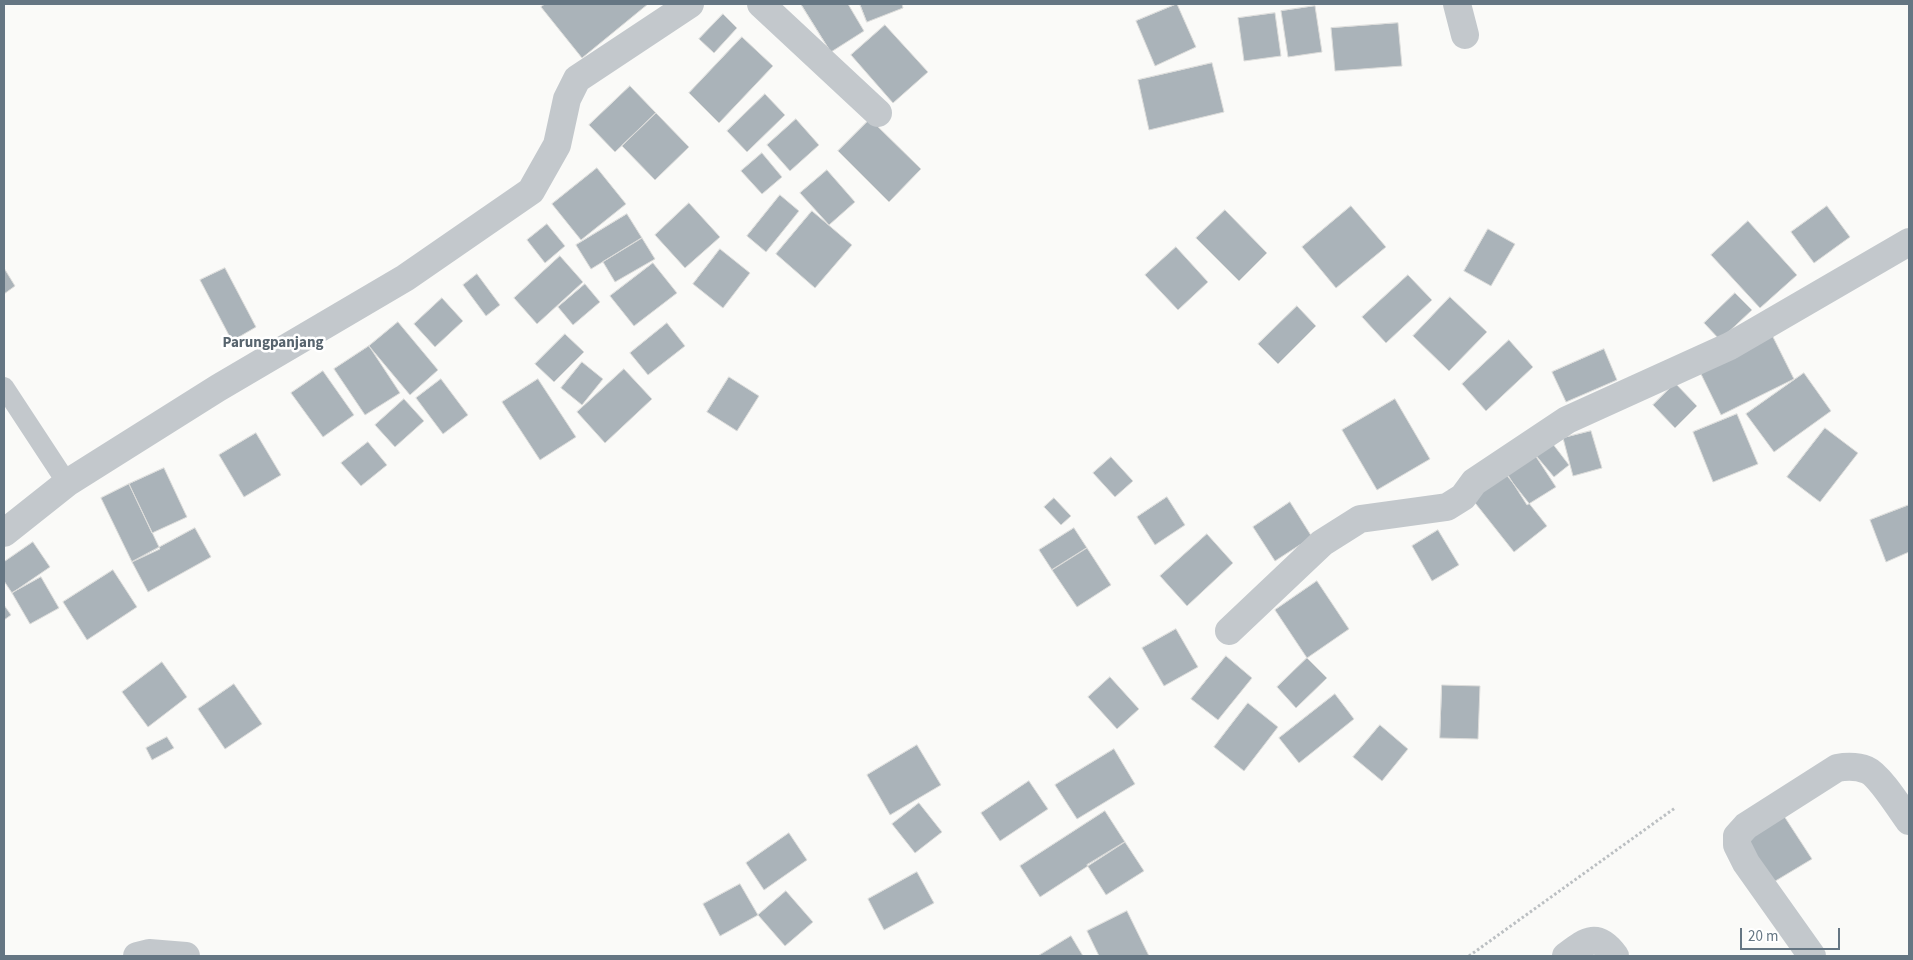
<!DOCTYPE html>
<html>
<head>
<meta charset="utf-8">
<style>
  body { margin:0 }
  #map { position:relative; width:1913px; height:960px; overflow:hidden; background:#fafaf8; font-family:"Source Sans 3",sans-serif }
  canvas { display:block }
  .frame { position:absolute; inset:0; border:5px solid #657683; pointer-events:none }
  .scale { position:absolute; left:1740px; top:928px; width:100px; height:22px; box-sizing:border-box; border:2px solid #657683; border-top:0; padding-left:6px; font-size:15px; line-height:18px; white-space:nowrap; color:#657683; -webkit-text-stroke:4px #fff; paint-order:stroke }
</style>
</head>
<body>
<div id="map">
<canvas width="1913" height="960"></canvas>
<div class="frame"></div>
<div class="scale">20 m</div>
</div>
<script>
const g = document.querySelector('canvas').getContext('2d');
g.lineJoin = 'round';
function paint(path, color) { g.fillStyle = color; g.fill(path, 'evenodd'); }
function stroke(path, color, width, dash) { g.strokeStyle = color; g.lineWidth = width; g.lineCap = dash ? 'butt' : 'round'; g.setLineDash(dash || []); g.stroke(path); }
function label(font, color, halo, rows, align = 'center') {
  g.font = font + ' "Source Sans 3",sans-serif'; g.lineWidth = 5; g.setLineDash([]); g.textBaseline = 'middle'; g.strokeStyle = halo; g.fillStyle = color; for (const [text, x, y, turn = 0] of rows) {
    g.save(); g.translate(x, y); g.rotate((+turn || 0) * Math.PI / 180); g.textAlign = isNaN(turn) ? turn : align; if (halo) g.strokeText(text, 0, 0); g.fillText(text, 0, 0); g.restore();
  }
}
const building = new Path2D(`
  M 545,4 L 648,4 L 582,58 L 541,7 Z
  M 801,4 L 848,4 L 864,31 L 831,52 Z
  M 860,4 L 902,4 L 903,8 L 867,22 Z
  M 1177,4 L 1196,47 L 1155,66 L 1136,21 Z
  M 1315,6 L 1322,52 L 1288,57 L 1281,11 Z
  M 1275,13 L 1281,56 L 1244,61 L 1238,18 Z
  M 723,14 L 737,28 L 714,53 L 699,39 Z
  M 1398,23 L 1402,66 L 1335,71 L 1331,28 Z
  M 885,25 L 928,72 L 893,103 L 851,55 Z
  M 742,37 L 773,66 L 719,123 L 689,93 Z
  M 1212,63 L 1224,112 L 1149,130 L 1138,80 Z
  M 630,86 L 656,113 L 615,152 L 589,125 Z
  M 765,94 L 785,115 L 747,152 L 727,131 Z
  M 656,113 L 689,147 L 655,180 L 622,146 Z
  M 796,119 L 819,145 L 790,171 L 767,145 Z
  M 870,119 L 921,169 L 889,202 L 838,151 Z
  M 762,153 L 782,177 L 762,194 L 741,171 Z
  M 597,168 L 626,204 L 581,240 L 552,204 Z
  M 827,170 L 855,202 L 829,225 L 800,193 Z
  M 780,195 L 799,211 L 766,252 L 747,236 Z
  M 689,203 L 720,237 L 685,268 L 655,235 Z
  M 1351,206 L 1386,247 L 1336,288 L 1302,247 Z
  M 1827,206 L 1850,237 L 1814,263 L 1791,232 Z
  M 1225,210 L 1267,253 L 1239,281 L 1196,238 Z
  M 812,211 L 852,245 L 815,288 L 776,254 Z
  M 627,214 L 642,238 L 591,269 L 576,245 Z
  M 1748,221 L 1797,275 L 1760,308 L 1711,255 Z
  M 547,224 L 565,246 L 545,263 L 527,240 Z
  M 1488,229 L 1515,244 L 1491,286 L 1464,271 Z
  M 642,238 L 655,259 L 615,282 L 603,262 Z
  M 1176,247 L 1208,282 L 1178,310 L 1145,275 Z
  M 720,249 L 750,273 L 723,308 L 693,284 Z
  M 560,256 L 583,282 L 537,324 L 514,298 Z
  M 653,263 L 677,293 L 634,326 L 610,296 Z
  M 4,268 L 15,286 L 4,294 Z
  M 225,268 L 256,327 L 232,341 L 200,280 Z
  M 477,274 L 500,305 L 486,316 L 463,285 Z
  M 1408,275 L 1432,300 L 1386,343 L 1362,317 Z
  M 585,284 L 600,302 L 573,325 L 558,307 Z
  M 1735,293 L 1752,310 L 1720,340 L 1704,323 Z
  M 1450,297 L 1487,332 L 1449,371 L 1413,336 Z
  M 442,298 L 463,321 L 435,347 L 414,324 Z
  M 1297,306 L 1316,326 L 1278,364 L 1258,344 Z
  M 398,322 L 438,370 L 410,395 L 369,346 Z
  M 667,323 L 685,346 L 648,375 L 630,353 Z
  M 565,334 L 584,352 L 554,382 L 535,364 Z
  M 1772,335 L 1794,379 L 1721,415 L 1700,372 Z
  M 1509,340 L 1533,367 L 1486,411 L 1462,384 Z
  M 369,346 L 400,393 L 365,415 L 334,369 Z
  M 1604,349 L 1617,380 L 1566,402 L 1552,372 Z
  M 582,362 L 603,379 L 582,405 L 561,388 Z
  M 624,369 L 652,399 L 605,443 L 577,412 Z
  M 323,371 L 354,415 L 323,437 L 291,393 Z
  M 1804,373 L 1831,411 L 1774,452 L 1746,414 Z
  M 729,377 L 759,396 L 737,431 L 707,412 Z
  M 441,379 L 468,415 L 443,434 L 416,398 Z
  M 538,379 L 576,437 L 540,460 L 502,402 Z
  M 1675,383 L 1697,406 L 1675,428 L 1653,405 Z
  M 404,399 L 424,421 L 395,447 L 375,425 Z
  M 1395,399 L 1430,459 L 1377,490 L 1342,430 Z
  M 1737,414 L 1758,464 L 1713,482 L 1693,432 Z
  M 1825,428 L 1858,453 L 1820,502 L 1787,477 Z
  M 1591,431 L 1602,468 L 1573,476 L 1563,438 Z
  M 256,433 L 281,475 L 244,497 L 219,455 Z
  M 1549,439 L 1569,465 L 1554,477 L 1533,452 Z
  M 368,442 L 387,465 L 361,486 L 341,463 Z
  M 1533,452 L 1556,487 L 1527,505 L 1504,469 Z
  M 1111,457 L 1133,481 L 1115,497 L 1093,473 Z
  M 164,468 L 187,517 L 152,533 L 129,484 Z
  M 1505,473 L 1547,526 L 1514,552 L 1472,499 Z
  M 129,484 L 160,549 L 132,562 L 101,498 Z
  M 1167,497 L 1185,525 L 1155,545 L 1137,517 Z
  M 1054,498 L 1071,516 L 1061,525 L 1044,507 Z
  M 1290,502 L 1312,537 L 1275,561 L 1253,527 Z
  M 1909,505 L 1909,552 L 1886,562 L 1870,520 Z
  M 195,528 L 211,557 L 148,592 L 132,562 Z
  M 1074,528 L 1087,548 L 1052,570 L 1039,550 Z
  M 1438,530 L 1459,565 L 1432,581 L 1412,546 Z
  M 1207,534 L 1233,563 L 1187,606 L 1160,576 Z
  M 33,542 L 50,567 L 12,593 L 4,581 L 4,562 Z
  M 1087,548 L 1111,585 L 1077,607 L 1052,570 Z
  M 113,570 L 137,607 L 87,640 L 63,602 Z
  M 41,577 L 59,608 L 30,624 L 12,593 Z
  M 1317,581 L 1349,629 L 1307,658 L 1275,610 Z
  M 4,605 L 11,615 L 4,620 Z
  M 1176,629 L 1198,667 L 1164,686 L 1142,648 Z
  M 1226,656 L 1252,678 L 1218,720 L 1191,699 Z
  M 1307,658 L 1327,678 L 1296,708 L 1277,687 Z
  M 162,662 L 187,697 L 148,727 L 122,692 Z
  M 1110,677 L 1139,709 L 1117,729 L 1088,697 Z
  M 234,684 L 262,724 L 225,749 L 198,709 Z
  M 1442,685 L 1480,686 L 1478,739 L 1440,738 Z
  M 1335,694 L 1354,719 L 1299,763 L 1279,738 Z
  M 1248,703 L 1278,727 L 1244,771 L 1214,747 Z
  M 1380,725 L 1408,749 L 1382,781 L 1353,757 Z
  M 167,737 L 174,748 L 152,760 L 146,748 Z
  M 917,745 L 941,785 L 890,815 L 867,775 Z
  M 1114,749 L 1135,784 L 1077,819 L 1055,785 Z
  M 1029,781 L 1048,809 L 1000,841 L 981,813 Z
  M 919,803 L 942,832 L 915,853 L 892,824 Z
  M 1105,811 L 1125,842 L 1040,897 L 1020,866 Z
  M 1784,816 L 1812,859 L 1772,883 L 1745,841 Z
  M 789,833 L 807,860 L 764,890 L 746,863 Z
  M 1125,842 L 1144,871 L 1106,895 L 1087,865 Z
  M 917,872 L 934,903 L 884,930 L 868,899 Z
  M 740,884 L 758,915 L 720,936 L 703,904 Z
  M 786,891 L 813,922 L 785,946 L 758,915 Z
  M 1127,911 L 1149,956 L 1099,956 L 1087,931 Z
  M 1071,936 L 1083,956 L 1038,956 Z`);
const path = new Path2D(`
  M 1469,956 L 1675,808`);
const lane = new Path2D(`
  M 4,387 L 67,483`);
const street = new Path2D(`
  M 761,4 L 878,113
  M 1457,4 L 1465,35
  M 4,533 L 67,483 L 218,388 L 405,278 L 531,191 L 557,145 L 567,99 L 577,79 L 690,4
  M 1229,631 L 1322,543 L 1360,519 L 1447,507 L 1463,497 L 1474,482 L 1567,420 L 1730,346 L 1909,242
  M 137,956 L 149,953 L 186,956
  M 1566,956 C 1586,941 1597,931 1615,956
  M 1812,956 L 1746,863 L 1737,845 L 1737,836 L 1746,826 L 1837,768 C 1848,766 1857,766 1867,770 C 1879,775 1901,810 1909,821`);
const quarterNames = [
  ["Parungpanjang",273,344]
];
paint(building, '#aab3b9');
stroke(building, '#dcdcda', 1);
stroke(path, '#bbbfc2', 3, [2.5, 2.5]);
stroke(lane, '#c3c8cc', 20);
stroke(street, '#c3c8cc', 28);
label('bold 15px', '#57646e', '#fff', quarterNames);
</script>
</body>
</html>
